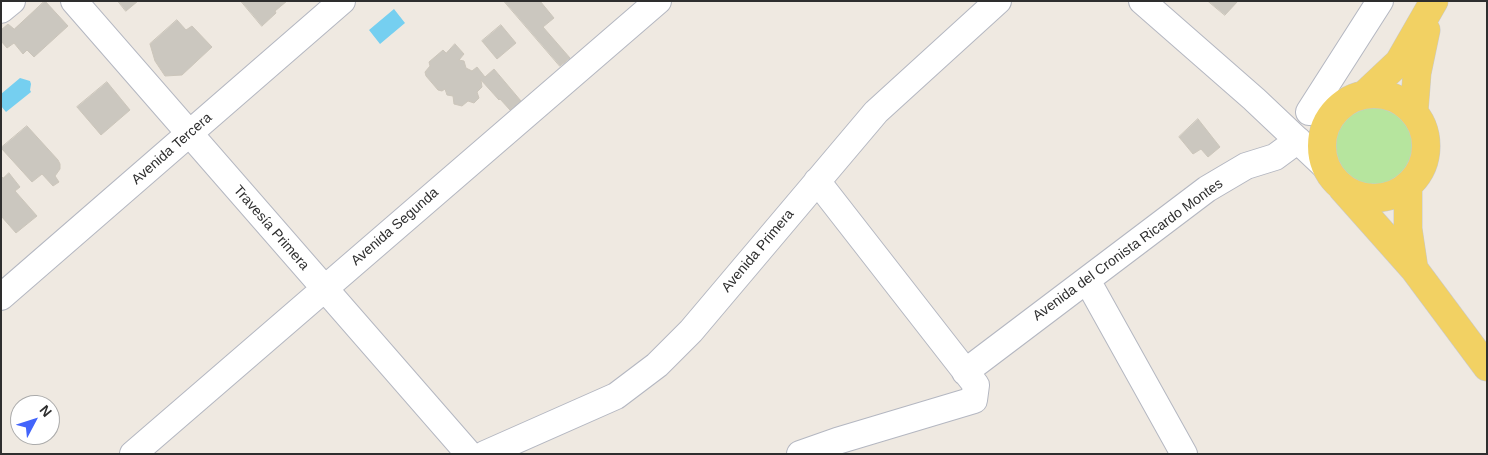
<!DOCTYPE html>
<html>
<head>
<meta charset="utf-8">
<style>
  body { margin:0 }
  #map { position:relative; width:1488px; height:455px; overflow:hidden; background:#efe9e1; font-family:Arial,sans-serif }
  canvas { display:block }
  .frame { position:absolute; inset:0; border:2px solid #2e2e2e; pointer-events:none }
  .north { position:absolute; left:10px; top:395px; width:50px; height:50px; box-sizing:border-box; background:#fff; border:1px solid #ababab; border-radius:50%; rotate:50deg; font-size:14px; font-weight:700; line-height:20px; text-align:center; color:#2e2e2e }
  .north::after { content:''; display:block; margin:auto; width:18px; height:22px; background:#4264fb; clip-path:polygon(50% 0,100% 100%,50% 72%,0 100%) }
</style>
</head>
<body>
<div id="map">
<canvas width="1488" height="455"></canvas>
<div class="frame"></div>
<div class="north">N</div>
</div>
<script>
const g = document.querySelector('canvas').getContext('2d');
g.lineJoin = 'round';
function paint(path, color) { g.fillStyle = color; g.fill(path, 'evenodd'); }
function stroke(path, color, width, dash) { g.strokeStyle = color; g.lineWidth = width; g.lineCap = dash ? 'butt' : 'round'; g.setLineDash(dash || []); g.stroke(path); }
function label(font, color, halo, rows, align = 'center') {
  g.font = font + ' Arial,sans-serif'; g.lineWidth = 4.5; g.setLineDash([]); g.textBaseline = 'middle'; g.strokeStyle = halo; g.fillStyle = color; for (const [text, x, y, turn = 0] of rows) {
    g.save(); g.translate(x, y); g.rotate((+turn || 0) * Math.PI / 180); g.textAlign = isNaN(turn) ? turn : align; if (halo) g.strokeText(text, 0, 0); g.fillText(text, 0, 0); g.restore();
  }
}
const green = new Path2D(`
  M1331 146a45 45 0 1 1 90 0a45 45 0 1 1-90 0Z`);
const water = new Path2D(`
  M 394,9 L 405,23 L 380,44 L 369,30 Z
  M 20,78 L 30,81 L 31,84 L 30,90 L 31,92 L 6,112 L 1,106 L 1,94 Z`);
const building = new Path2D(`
  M 45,1 L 68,26 L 34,57 L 27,50 L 23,54 L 14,43 L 7,48 L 1,41 L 1,30 L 8,24 L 14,29 Z
  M 118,1 L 138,1 L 126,11 Z
  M 241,1 L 287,1 L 275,11 L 276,13 L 262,26 Z
  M 504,1 L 540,1 L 554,18 L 543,27 L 570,58 L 560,66 Z
  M 1208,1 L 1238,1 L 1225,15 Z
  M 177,20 L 186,30 L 192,26 L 212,47 L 182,75 L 165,76 L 155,61 L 150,44 Z
  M 501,25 L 516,43 L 497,59 L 482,41 Z
  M 455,44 L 464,54 L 459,60 L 464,61 L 466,68 L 472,71 L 477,67 L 485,77 L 494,69 L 521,101 L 510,110 L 500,99 L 499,100 L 481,80 L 482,87 L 477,92 L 479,98 L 474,103 L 468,101 L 462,106 L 454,104 L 453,96 L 447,95 L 445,89 L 442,91 L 438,90 L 426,76 L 425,72 L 430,66 L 429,62 L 443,50 L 446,53 Z
  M 107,82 L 130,110 L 101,135 L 77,107 Z
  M 1198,119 L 1220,147 L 1208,157 L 1201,149 L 1193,154 L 1179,137 Z
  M 27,126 L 58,160 L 60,164 L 60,169 L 55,176 L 59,182 L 53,186 L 42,174 L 32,182 L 1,148 Z
  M 9,173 L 20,187 L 15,191 L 37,216 L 16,233 L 1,216 L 1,176 L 3,178 Z`);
const street = new Path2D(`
  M 74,1 L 469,454
  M 1142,1 L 1254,99 L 1327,168
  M 1,10 L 12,1
  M 1309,112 L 1380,1
  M 1087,280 L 1184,454
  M 1,297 L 342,1
  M 965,372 L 1207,189 L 1246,166 L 1275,157 L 1298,140
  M 133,454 L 658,1
  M 485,454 L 616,396 L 657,365 L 691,331 L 876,112 L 998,1
  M 800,454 L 837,441 L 974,400 L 976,385 L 817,181`);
const primary = new Path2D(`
  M 1365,94 L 1399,62 L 1434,1
  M1322 146a52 52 0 1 1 104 0a52 52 0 1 1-104 0Z
  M 1414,112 L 1417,73 L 1426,30
  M 1408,186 L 1408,229 L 1414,269
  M 1342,188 L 1414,269 L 1487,367`);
const streetNames = [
  ["Avenida Tercera",172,149,-41],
  ["Avenida Segunda",395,227,-41],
  ["Travesía Primera",271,228,49],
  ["Avenida del Cronista Ricardo Montes",1128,250,-36],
  ["Avenida Primera",758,251,-50]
];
paint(green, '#b6e59e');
paint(water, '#75cff0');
paint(building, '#cbc7bf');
stroke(building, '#cbc5ba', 1);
stroke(street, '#b4b7c1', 28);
stroke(primary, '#c9c9c9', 29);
stroke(street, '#fff', 26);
stroke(primary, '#f2d163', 28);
label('14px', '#2e2e2e', '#fff', streetNames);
</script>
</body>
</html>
